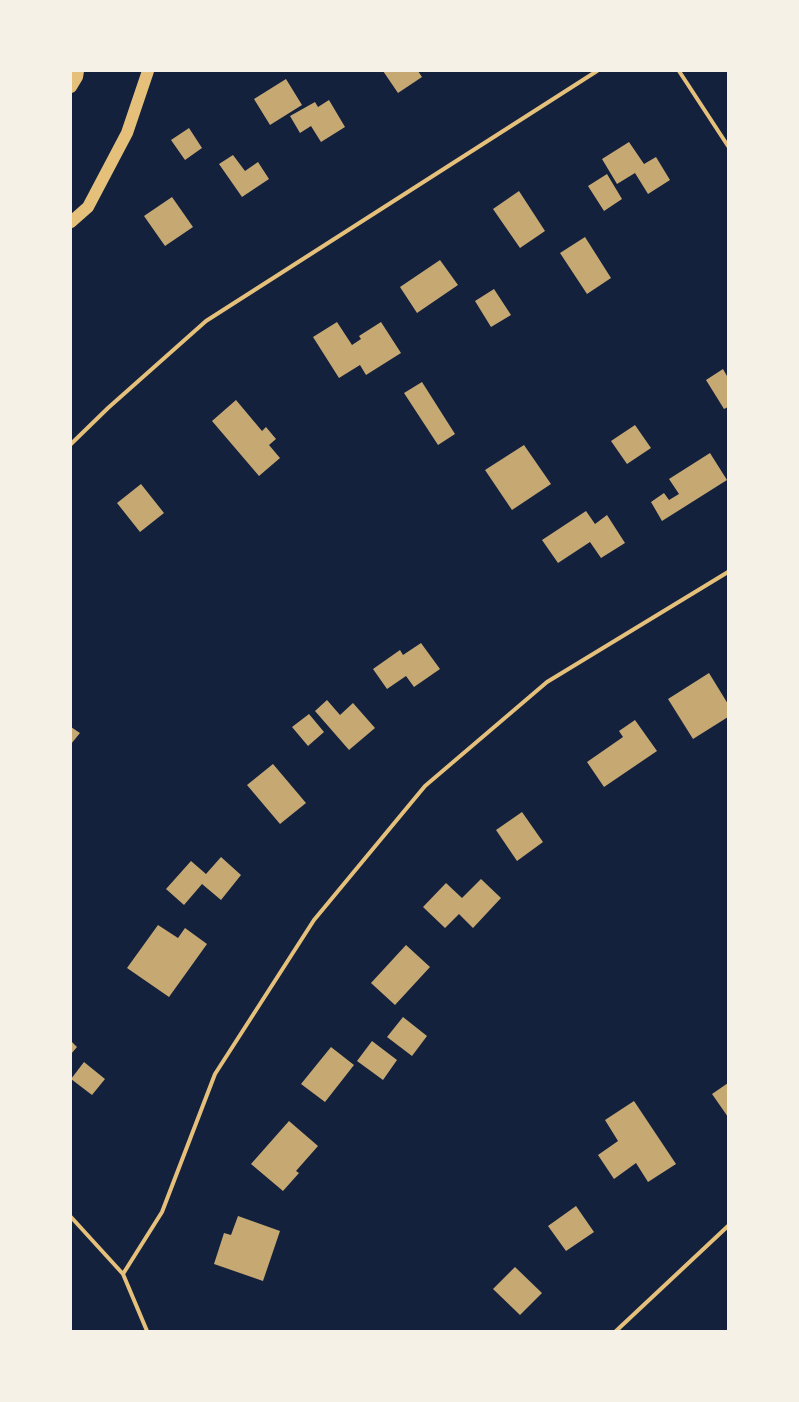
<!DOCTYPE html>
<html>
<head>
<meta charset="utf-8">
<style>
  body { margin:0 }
  #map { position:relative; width:799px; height:1402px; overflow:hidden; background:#14213d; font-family:"DM Sans",sans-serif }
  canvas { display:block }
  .frame { position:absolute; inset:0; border:72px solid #f6f1e7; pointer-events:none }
</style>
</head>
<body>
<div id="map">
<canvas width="799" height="1402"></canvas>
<div class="frame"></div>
</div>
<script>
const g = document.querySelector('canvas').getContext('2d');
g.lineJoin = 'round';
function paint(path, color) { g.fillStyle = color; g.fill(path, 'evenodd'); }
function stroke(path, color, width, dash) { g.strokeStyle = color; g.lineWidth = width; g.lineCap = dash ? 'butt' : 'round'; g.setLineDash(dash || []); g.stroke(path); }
const building = new Path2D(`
  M 383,71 L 418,71 L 422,77 L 398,93 Z
  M 286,79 L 302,105 L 270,125 L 254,99 Z
  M 329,100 L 345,127 L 321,142 L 311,126 L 300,133 L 290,116 L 315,102 L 318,107 Z
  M 189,128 L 202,148 L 185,160 L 171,140 Z
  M 629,142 L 644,164 L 656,157 L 670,180 L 648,194 L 635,173 L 617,184 L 602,159 Z
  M 233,155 L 245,171 L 258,162 L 269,179 L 242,197 L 219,164 Z
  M 607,174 L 622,199 L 604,211 L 588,186 Z
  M 519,191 L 545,231 L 520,248 L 493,209 Z
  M 172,197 L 193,227 L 165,246 L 144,216 Z
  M 585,237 L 611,278 L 587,294 L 560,253 Z
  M 440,260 L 458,285 L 417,313 L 400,287 Z
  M 494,289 L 511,315 L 491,327 L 475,301 Z
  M 337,322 L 352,345 L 361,339 L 359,336 L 381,322 L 401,353 L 366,375 L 360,365 L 339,378 L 313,337 Z
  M 723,369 L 727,376 L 728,375 L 728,407 L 724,409 L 706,380 Z
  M 422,382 L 455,434 L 438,445 L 404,393 Z
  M 236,400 L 262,431 L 266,427 L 276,439 L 269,445 L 280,458 L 259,476 L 212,421 Z
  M 635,425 L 651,448 L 627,464 L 611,441 Z
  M 524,445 L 551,484 L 512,510 L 485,470 Z
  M 710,453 L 727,480 L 662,521 L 651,502 L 664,493 L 669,500 L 679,494 L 669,479 Z
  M 141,484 L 164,513 L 140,532 L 117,503 Z
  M 586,511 L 595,524 L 607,515 L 625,543 L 601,558 L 590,542 L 558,563 L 542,540 Z
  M 421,643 L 440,669 L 414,687 L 406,676 L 387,689 L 373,669 L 400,650 L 403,655 Z
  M 709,673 L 728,704 L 728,717 L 693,739 L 668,699 Z
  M 327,700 L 340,715 L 353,703 L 375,728 L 349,750 L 315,711 Z
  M 309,714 L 324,732 L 308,746 L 292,727 Z
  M 635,720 L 657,751 L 604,787 L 587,762 L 623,737 L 619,731 Z
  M 71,727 L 80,733 L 71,744 Z
  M 273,764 L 306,803 L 280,824 L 247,785 Z
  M 522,812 L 543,842 L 517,861 L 496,830 Z
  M 221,857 L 241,875 L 221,900 L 202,884 L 184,905 L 166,889 L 191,861 L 206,874 Z
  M 481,879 L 501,898 L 473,928 L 459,914 L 445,928 L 423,907 L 446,883 L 462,898 Z
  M 158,925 L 178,938 L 185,928 L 207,944 L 169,997 L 127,968 Z
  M 406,945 L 430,967 L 395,1005 L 371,983 Z
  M 403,1017 L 427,1036 L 412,1056 L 387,1037 Z
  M 71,1041 L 77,1047 L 71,1054 Z
  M 372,1041 L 397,1060 L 383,1080 L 357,1061 Z
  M 331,1047 L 354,1065 L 325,1102 L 301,1084 Z
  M 84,1062 L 105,1079 L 92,1095 L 71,1079 Z
  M 728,1083 L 728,1117 L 712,1094 Z
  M 634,1101 L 676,1164 L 648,1182 L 636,1163 L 614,1179 L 598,1155 L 618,1141 L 605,1120 Z
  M 289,1121 L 318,1146 L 296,1171 L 299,1173 L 283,1191 L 251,1164 Z
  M 576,1206 L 594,1232 L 566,1251 L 548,1226 Z
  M 238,1216 L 280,1231 L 263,1281 L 214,1264 L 224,1233 L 231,1235 Z
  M 515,1267 L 542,1293 L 520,1315 L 493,1289 Z`);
const minor = new Path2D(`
  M 679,71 L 728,146
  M 71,444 L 108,408 L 206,321 L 597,71
  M 71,1217 L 123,1274 L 147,1331
  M 123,1274 L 162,1212 L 215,1074 L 314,920 L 425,786 L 547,682 L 728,572
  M 616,1331 L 728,1226`);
const motorway = new Path2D(`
  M 71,87 L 77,77 L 78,71
  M 71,222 L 88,207 L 127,133 L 148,71`);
paint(building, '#c6a872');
stroke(minor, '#e5c07b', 4);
stroke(motorway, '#e5c07b', 12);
</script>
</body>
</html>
